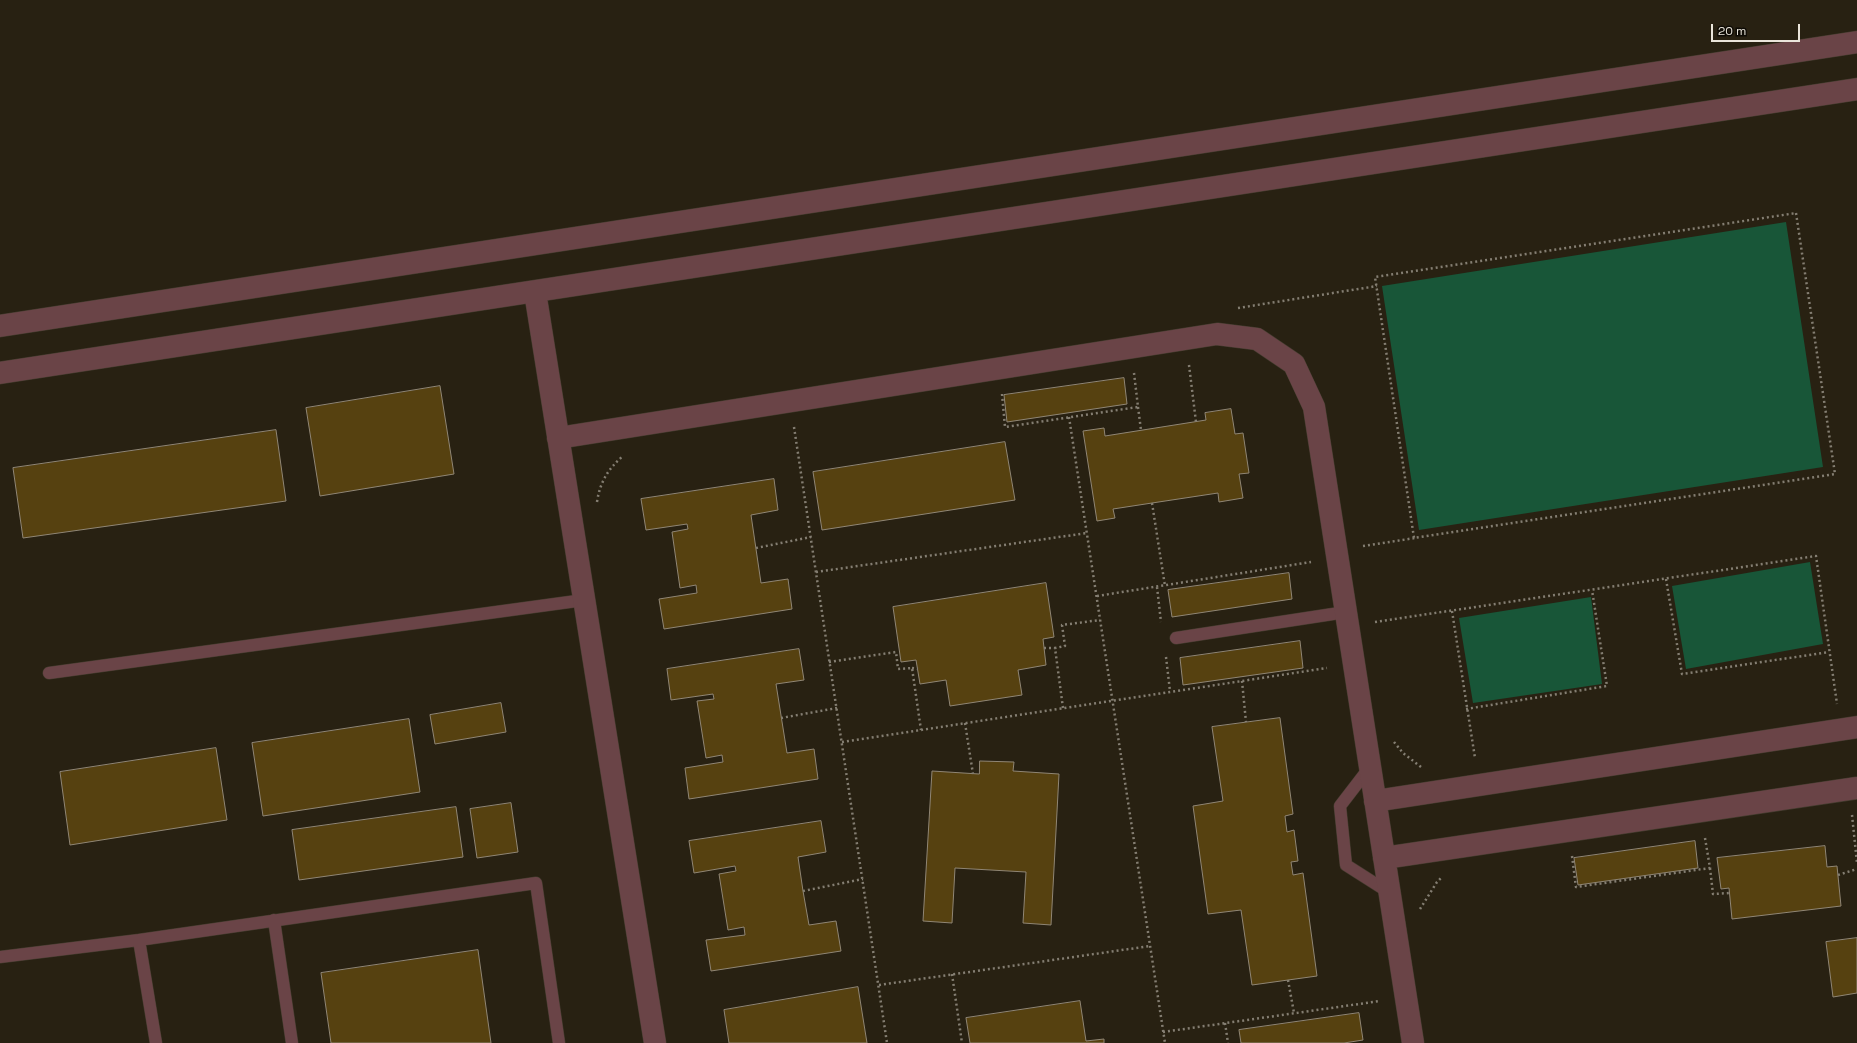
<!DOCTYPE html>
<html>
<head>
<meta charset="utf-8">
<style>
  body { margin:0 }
  #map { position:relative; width:1857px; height:1043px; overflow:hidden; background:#282112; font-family:"Space Grotesk",sans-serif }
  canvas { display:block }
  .scale { position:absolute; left:1711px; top:24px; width:89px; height:18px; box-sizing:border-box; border:2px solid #eae5db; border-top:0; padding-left:5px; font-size:12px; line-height:14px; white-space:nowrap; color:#eae5db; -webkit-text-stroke:3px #0e0b05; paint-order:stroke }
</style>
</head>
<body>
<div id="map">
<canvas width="1857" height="1043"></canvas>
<div class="scale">20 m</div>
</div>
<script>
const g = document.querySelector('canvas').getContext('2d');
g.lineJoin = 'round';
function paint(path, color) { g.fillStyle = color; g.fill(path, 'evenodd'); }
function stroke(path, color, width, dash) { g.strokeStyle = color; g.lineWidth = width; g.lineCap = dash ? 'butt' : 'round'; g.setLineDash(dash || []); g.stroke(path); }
const green = new Path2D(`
  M 1786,222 L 1823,467 L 1419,530 L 1382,286 Z
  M 1810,562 L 1823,644 L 1686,669 L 1672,586 Z
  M 1591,597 L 1602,684 L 1473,703 L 1459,618 Z`);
const building = new Path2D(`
  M 1124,378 L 1127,404 L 1007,422 L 1004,395 Z
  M 440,386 L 454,474 L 320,496 L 306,408 Z
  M 1231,409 L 1235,434 L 1243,433 L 1249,473 L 1239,474 L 1243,498 L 1219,502 L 1218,493 L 1152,503 L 1113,509 L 1115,518 L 1097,521 L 1083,431 L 1104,428 L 1105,436 L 1206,420 L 1205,413 Z
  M 276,430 L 286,501 L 23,538 L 13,468 Z
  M 1005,442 L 1015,500 L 822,530 L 813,472 Z
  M 774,479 L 778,510 L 751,515 L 761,583 L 788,579 L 792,609 L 664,629 L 659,599 L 697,593 L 696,585 L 680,588 L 672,532 L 688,529 L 687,524 L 646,530 L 641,499 Z
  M 1289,573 L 1292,599 L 1172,617 L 1168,590 Z
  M 1046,583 L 1054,637 L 1043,639 L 1046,665 L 1018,670 L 1022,695 L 950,706 L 946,680 L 920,684 L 916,660 L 901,662 L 893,607 Z
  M 1300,641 L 1303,668 L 1183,685 L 1180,658 Z
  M 799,649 L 804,680 L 776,684 L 787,753 L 814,749 L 818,779 L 689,799 L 685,768 L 723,762 L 722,755 L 706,758 L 697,701 L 714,699 L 713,694 L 671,700 L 667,669 Z
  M 501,703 L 506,732 L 435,744 L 430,715 Z
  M 1280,718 L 1293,814 L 1285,816 L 1287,832 L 1294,830 L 1298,861 L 1291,862 L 1293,875 L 1303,873 L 1317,976 L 1252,985 L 1241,910 L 1208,914 L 1193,806 L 1223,801 L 1212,727 Z
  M 409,719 L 420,792 L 263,816 L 252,743 Z
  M 216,748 L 227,820 L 70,845 L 60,772 Z
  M 980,761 L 1014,762 L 1013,771 L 1059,774 L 1051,925 L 1023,923 L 1026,872 L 955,868 L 952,923 L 923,921 L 932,771 L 979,774 Z
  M 511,803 L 518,852 L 477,858 L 470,809 Z
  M 456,807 L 463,857 L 299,880 L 292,830 Z
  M 821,821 L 826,852 L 798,857 L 803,891 L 809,925 L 836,921 L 841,951 L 711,971 L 706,940 L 745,935 L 744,927 L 728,930 L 719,874 L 736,871 L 735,866 L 694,873 L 689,841 Z
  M 1695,841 L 1698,868 L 1578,885 L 1574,858 Z
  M 1825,846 L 1827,867 L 1837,866 L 1841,906 L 1732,919 L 1729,888 L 1721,889 L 1717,858 Z
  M 1857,938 L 1857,993 L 1833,997 L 1826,942 Z
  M 478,950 L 491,1043 L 331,1043 L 321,973 Z
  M 858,987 L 867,1043 L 729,1043 L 724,1010 Z
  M 1080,1001 L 1086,1041 L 1104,1039 L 1104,1043 L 970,1043 L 966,1018 Z
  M 1359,1013 L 1363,1040 L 1344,1043 L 1241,1043 L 1239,1030 Z`);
const path = new Path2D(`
  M 1796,213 L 1835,474 L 1414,538 L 1375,277 Z
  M 1238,308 L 1377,286
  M 1189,365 L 1196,422
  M 1002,394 L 1005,427 L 1138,407 L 1134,373
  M 1138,407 L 1141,430
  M 1069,417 L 1165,1043
  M 794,427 L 887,1043
  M 597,502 C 600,482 608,469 623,456
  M 1152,503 L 1165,586
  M 1363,546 L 1415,538
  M 756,548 L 811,537
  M 816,572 L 1087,533
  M 1666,579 L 1682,674 L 1829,652
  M 1157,587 L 1161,622
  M 1097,596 L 1311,562
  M 1452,611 L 1475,758
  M 1375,622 L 1816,556 L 1837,704
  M 1044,648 L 1055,648
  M 1166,657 L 1170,691
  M 829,662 L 896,652 L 898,669 L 912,668 L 921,730
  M 912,668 L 918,669
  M 1242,681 L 1246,722
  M 1063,708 L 1055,648 L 1065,646 L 1062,625 L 1100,620
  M 1466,709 L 1607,686 L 1592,590
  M 781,718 L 837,708
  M 965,723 L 973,774
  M 842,742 L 1327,668
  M 1394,742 L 1403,753 L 1421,767
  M 1852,815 L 1857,863
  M 1572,856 L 1576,887 L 1710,868 L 1705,838
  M 1710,868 L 1713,894 L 1729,893
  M 1838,875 L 1857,869
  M 803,891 L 863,879
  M 1420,909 L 1437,882 L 1442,877
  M 952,974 L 962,1043
  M 1288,980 L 1294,1013
  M 879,985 L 1150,946
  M 1225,1023 L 1228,1043
  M 1163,1032 L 1380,1001`);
const service = new Path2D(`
  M 1176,638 L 1346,612
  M 49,673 L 584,600
  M 1370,767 L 1340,806 L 1346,865 L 1390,893
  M 274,920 L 292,1043
  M 139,940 L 156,1043
  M 0,957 L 139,940 L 536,883 L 559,1043`);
const minor = new Path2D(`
  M 535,292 L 655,1043
  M 0,326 L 1857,42
  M 0,373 L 1857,89
  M 558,438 L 1217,334 L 1257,339 L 1294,364 L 1314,407 L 1413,1043
  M 1375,801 L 1857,727
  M 1384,858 L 1857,788`);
paint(green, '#185638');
paint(building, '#564110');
stroke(building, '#908675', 1);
stroke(service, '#433c2e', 13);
stroke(minor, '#433c2e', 23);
stroke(path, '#847e72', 2.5, [2, 3]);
stroke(service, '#6a4447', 12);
stroke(minor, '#6a4447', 22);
</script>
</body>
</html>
